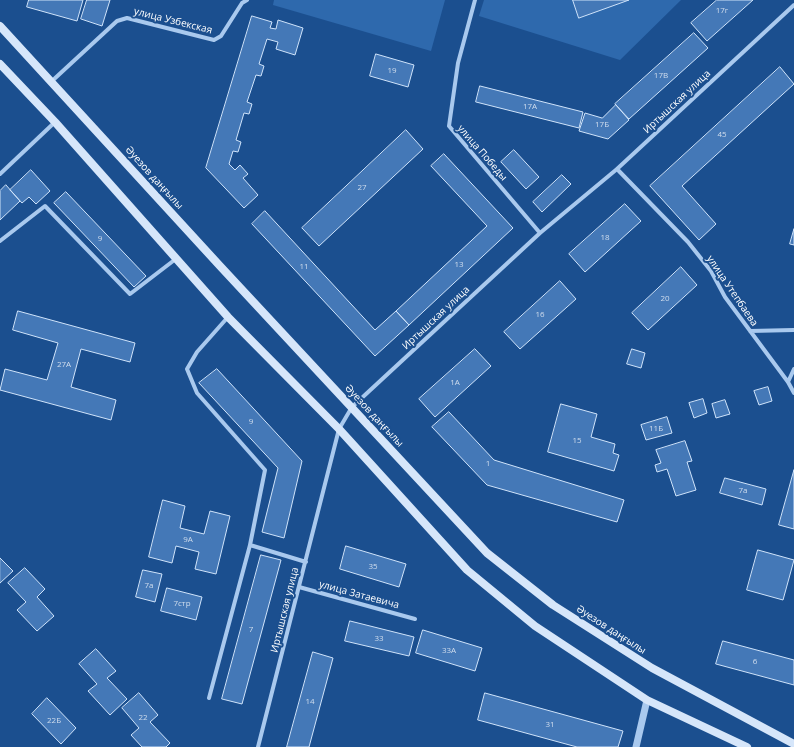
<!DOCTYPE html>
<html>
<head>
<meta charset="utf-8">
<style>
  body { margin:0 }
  canvas { display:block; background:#1b4f8f }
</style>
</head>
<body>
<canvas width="794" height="747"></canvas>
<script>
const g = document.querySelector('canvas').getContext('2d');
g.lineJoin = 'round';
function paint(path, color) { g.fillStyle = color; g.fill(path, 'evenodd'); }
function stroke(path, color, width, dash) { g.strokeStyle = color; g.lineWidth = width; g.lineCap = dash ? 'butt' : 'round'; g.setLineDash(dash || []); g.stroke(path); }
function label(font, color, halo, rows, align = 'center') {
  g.font = font + ' "Open Sans",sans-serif'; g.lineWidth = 4; g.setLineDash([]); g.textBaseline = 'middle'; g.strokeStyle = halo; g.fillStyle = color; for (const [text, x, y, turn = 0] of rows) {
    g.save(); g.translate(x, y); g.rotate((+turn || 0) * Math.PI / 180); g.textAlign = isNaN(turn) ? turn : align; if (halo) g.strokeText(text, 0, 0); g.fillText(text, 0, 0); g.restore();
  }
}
const green = new Path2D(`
  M 274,0 L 445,0 L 431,51 L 273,5 Z
  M 484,0 L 681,0 L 620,60 L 479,16 Z`);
const building = new Path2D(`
  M 29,0 L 83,0 L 77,21 L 27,7 Z
  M 87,0 L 110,0 L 102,26 L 81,19 Z
  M 573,0 L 629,0 L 579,18 Z
  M 717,0 L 753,0 L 707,41 L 691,23 Z
  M 252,16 L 272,22 L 270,28 L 276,29 L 278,20 L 303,28 L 295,55 L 276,49 L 278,42 L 267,39 L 259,64 L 264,66 L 261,76 L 256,75 L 247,102 L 252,104 L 249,114 L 244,113 L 236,140 L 241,142 L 238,152 L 233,151 L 229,164 L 235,170 L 240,165 L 248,174 L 243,178 L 258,195 L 244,208 L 206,168 Z
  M 694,33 L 708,48 L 629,119 L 615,104 Z
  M 376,54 L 414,65 L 408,87 L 370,76 Z
  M 780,67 L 794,84 L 682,186 L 716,224 L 699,240 L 650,186 Z
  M 480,86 L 583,112 L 579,128 L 476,102 Z
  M 616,105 L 629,120 L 608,139 L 579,131 L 585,113 L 602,118 Z
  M 406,130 L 423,149 L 319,246 L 302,228 Z
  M 514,150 L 539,177 L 526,189 L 501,162 Z
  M 444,154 L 513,228 L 409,325 L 396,311 L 487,226 L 431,166 Z
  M 31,170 L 50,191 L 36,204 L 29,197 L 22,203 L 10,190 Z
  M 562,175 L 571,184 L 542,212 L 533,202 Z
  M 6,185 L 20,201 L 0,220 L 0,191 Z
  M 66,192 L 146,276 L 134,287 L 54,203 Z
  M 625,204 L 641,221 L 585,272 L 569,254 Z
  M 265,211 L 375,330 L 396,311 L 409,325 L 375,356 L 252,224 Z
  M 794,229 L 794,245 L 790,244 Z
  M 681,267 L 697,285 L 648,330 L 632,313 Z
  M 560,281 L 576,299 L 520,349 L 504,332 Z
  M 18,311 L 135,343 L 130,362 L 81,349 L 71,387 L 116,400 L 111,420 L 0,390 L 5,369 L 47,380 L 58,343 L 13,330 Z
  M 475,349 L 491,366 L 435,417 L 419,399 Z
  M 632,349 L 645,353 L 641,368 L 627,364 Z
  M 217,369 L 302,461 L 284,538 L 262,532 L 278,468 L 199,383 Z
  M 768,387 L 772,401 L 759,405 L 754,391 Z
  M 703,399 L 707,413 L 694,418 L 689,403 Z
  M 725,400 L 730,414 L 716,418 L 712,404 Z
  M 561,404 L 597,414 L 591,437 L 615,444 L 613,453 L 619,455 L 614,471 L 548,452 Z
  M 449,412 L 494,460 L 624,500 L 617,522 L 487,485 L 432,427 Z
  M 667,417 L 672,433 L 646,440 L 641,425 Z
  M 685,441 L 692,461 L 687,462 L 696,490 L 676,496 L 667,469 L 657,472 L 655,465 L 661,463 L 656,450 Z
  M 794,470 L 794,529 L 779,525 Z
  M 725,478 L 766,489 L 762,505 L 720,493 Z
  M 163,500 L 185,506 L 180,528 L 204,534 L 210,511 L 230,516 L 216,574 L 195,569 L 199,552 L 176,546 L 172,563 L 149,557 Z
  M 346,546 L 406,564 L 399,587 L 340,569 Z
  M 758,550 L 794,560 L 783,600 L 747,590 Z
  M 261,555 L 281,560 L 242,704 L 222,699 Z
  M 0,558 L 13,571 L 0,583 Z
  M 25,568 L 45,589 L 37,597 L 54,616 L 37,631 L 17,610 L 26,602 L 8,583 Z
  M 143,570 L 162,574 L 155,602 L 136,597 Z
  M 167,588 L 202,597 L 196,620 L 161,611 Z
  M 350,621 L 414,637 L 409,656 L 345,641 Z
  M 423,630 L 482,648 L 475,671 L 416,653 Z
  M 723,641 L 794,660 L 794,685 L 716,664 Z
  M 96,649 L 116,671 L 107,678 L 127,699 L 110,715 L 88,691 L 97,684 L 79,664 Z
  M 313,652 L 333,658 L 309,747 L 287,747 Z
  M 139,693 L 158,715 L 150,722 L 170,743 L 166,747 L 142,747 L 131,735 L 139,728 L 122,708 Z
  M 485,693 L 623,731 L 618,747 L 577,747 L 478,720 Z
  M 47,698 L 76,728 L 61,744 L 32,714 Z`);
const minor = new Path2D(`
  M 475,0 L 458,63 L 449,126 L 540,233
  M 52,81 L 117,21 L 127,18 L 214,40 L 221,36 L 242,3 L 247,0
  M 617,169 L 688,242 L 711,271 L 725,297 L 788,382 L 794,393
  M 0,174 L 55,122
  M 0,241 L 45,206 L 130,294 L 177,258
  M 228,317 L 197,352 L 187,369 L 197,393 L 265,470 L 250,545
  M 750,331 L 794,330
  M 788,382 L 794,369
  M 299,587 L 415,619
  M 209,698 L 250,545 L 306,562
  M 258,747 L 339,429 L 352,407 L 540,233 L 617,169 L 794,5`);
const tertiary = new Path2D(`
  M 636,747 L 647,700`);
const secondary = new Path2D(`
  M 0,26 L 220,266 L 487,553 L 553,605 L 652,668 L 794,744
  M 0,64 L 55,122 L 228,317 L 339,429 L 467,570 L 535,626 L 647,700 L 747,747`);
const numberNames = [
  ["17г",722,11],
  ["19",392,71],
  ["17В",661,76],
  ["17А",530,107],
  ["17Б",602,125],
  ["45",722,135],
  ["27",362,188],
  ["18",605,238],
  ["9",100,239],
  ["13",459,265],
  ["11",304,267],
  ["20",665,299],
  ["16",540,315],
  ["27А",64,365],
  ["1А",455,383],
  ["9",251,422],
  ["11Б",656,429],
  ["15",577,441],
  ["1",488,464],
  ["7а",743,491],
  ["9А",188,540],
  ["35",373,567],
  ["7а",149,586],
  ["7стр",182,604],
  ["7",251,630],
  ["33",379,639],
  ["33А",449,651],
  ["6",755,662],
  ["14",310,702],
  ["22",143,718],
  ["22Б",54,721],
  ["31",550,725]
];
const streetNames = [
  ["улица Узбекская",173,21,14],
  ["Иртышская улица",677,102,-43],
  ["улица Победы",482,153,49],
  ["Әуезов даңғылы",154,178,48],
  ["улица Утепбаева",732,291,56],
  ["Иртышская улица",436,318,-43],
  ["Әуезов даңғылы",374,416,47],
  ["улица Затаевича",359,595,15],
  ["Иртышская улица",285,610,-76],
  ["Әуезов даңғылы",611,630,33]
];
paint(green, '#2e69ad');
paint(building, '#4478b7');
stroke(building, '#cfe3fa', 1);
stroke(minor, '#a9c9ee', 4);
stroke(tertiary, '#a9c9ee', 7);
stroke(secondary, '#d6e6fa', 8);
label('8px', '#d0dded', null, numberNames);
label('10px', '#fff', '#1b4f8f', streetNames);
</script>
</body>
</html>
